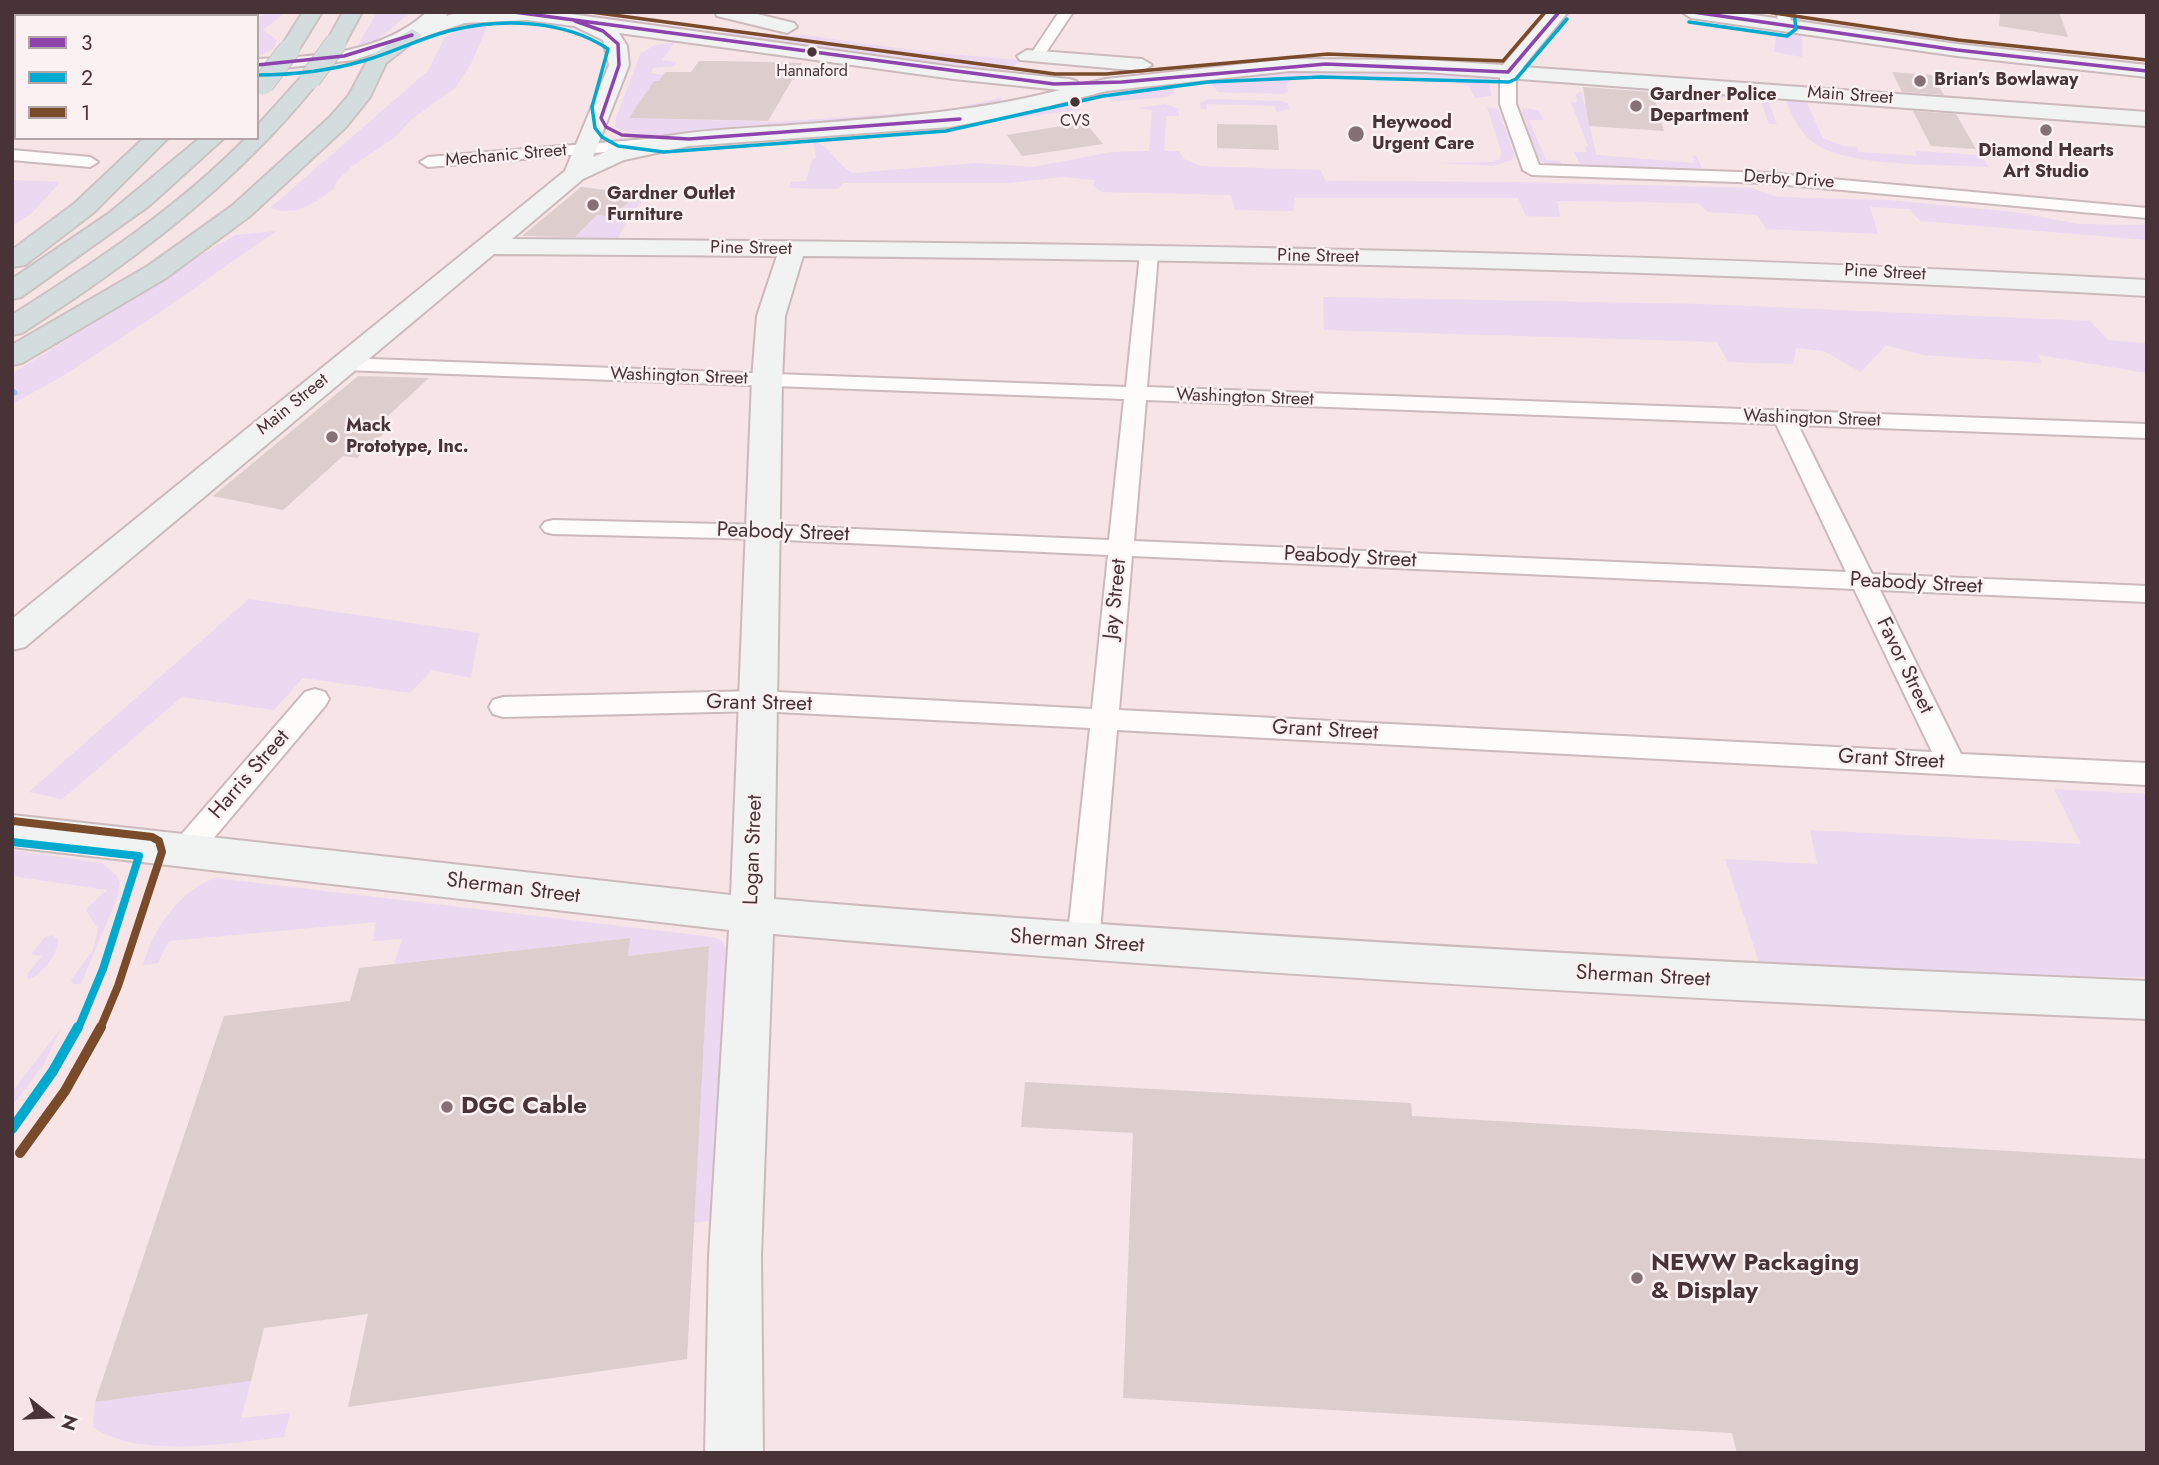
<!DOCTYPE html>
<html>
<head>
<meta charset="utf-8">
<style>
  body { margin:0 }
  #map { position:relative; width:2159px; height:1465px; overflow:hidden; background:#f6e4e7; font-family:Jost,sans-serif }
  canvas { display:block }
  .frame { position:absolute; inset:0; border:14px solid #483336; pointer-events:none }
  .legend { position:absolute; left:14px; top:14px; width:245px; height:126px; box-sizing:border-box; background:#fbf0f2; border:2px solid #b3a4a7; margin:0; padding:9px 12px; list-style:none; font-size:21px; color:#483336 }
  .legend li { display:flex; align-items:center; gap:14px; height:35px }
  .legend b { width:35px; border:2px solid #b3a4a7 }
  .north { position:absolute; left:14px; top:1381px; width:70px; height:70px; -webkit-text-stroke:5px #fbf0f2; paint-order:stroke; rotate:108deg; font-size:19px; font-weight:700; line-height:28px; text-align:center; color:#483336 }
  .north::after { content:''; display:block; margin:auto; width:24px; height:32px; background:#483336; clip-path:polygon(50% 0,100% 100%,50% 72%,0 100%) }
</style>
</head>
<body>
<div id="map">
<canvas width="2159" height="1465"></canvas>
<div class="frame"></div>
<ul class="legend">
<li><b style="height:9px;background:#8e44ad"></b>3</li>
<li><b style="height:9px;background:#00a9ce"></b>2</li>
<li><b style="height:9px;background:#7a4b2a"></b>1</li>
</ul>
<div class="north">N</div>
</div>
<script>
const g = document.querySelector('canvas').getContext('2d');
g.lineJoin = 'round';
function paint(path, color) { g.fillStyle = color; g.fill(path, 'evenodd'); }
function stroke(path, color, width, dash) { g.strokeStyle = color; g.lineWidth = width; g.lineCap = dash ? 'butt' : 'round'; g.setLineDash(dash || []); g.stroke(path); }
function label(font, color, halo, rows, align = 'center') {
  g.font = font + ' Jost,sans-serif'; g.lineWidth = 5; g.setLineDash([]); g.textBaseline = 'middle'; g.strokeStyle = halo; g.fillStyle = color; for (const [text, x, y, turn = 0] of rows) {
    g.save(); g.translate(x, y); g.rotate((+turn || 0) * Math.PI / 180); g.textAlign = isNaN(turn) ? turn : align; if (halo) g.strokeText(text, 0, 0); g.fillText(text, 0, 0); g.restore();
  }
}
const green = new Path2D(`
  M 264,12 L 286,12 L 263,30 L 277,40 L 273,49 L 257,57 L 257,20 Z
  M 377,12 L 411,12 L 375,42 L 358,45 Z
  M 474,22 L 489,22 L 471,64 L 455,88 L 412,119 L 394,138 L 351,167 L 337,181 L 334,189 L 315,202 L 298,210 L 281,211 L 270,208 L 428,71 L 445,37 Z
  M 1777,28 L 1802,32 L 1802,57 L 1774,52 Z
  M 728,32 L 765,37 L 803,35 L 927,52 L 1020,60 L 1007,74 L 725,34 Z
  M 675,42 L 662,60 L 676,62 L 675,66 L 653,68 L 651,73 L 664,75 L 660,81 L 654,81 L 630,118 L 775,122 L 947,110 L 996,99 L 998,96 L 1002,98 L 995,105 L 908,118 L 652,136 L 619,130 L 615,126 L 616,118 L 640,54 L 655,45 Z
  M 1304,71 L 1400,71 L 1483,77 L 1489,79 L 1491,96 L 1475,98 L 1469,86 L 1452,81 L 1302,78 L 1292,80 L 1287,85 L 1288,92 L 1283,94 L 1218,92 L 1211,83 L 1220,79 Z
  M 1164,86 L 1174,90 L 1174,93 L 1167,97 L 1117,101 L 1107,97 L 1076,105 L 1080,108 L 1078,110 L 1007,119 L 1097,93 Z
  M 1645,88 L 1766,96 L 1777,124 L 1769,124 L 1761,101 L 1645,91 Z
  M 1582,92 L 1584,104 L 1593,105 L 1588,117 L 1596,155 L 1694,163 L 1693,156 L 1696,155 L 1702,168 L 1581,166 L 1574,152 L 1587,152 L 1585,147 L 1588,146 L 1571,102 L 1577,102 L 1576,94 Z
  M 1785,98 L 1809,100 L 1807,103 L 1823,138 L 1843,146 L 1857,147 L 1859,152 L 1917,156 L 1915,151 L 1981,155 L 1989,167 C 1945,164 1848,168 1814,143 C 1798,131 1792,116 1785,98 Z
  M 1210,99 L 1282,101 L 1288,103 L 1289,109 L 1277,112 L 1275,106 L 1207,104 L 1207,110 L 1201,109 L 1200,103 Z
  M 1165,104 L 1179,109 L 1179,116 L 1166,116 L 1164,151 L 1179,151 L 1184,159 L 1200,166 L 1320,170 L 1326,181 L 1517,182 L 1752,188 L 1777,197 L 1889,200 L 2015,212 L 2079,224 L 2147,225 L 2147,240 L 1920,221 L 1910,209 L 1870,207 L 1878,234 L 1766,229 L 1757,215 L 1708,212 L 1698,203 L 1557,201 L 1560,217 L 1526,216 L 1518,198 L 1295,198 L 1293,211 L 1235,210 L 1231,195 L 1102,192 L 1093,186 L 1095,180 L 1063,177 L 1009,183 L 843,183 L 838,189 L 789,188 L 791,182 L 806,181 L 812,160 L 816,158 L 813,142 L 802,143 L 801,139 C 827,137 834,163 853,173 L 976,163 L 1033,167 L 1112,152 L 1149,151 L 1152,110 L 1138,108 Z
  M 1487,107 L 1498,109 L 1514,154 L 1512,160 L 1493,166 L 1439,163 L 1493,162 L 1500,159 L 1501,151 Z
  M 1526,108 L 1539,111 L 1543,120 L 1529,120 L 1546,160 L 1560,161 L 1562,165 L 1551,165 L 1539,160 L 1521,110 Z
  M 12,180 L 60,182 L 33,212 L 12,226 Z
  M 637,194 L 647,196 L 630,215 L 618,238 L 574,238 L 597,215 L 612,217 Z
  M 276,231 L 159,313 L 61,377 L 12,404 L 12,374 L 212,248 L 236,235 Z
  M 1323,297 L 1702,304 L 2090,321 L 2108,340 L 2147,343 L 2147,373 L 2039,355 L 2041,363 L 1923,355 L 1886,345 L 1861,372 L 1824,351 L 1796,348 L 1793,364 L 1728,362 L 1717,342 L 1324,330 Z
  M 249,599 L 479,633 L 471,678 L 432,670 L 410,693 L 303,678 L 274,710 L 182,697 L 62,799 L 29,792 Z
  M 2054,789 L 2147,794 L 2147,977 L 1927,975 L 1761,968 L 1725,859 L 1817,864 L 1810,830 L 2081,844 Z
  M 12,850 L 102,863 L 116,875 L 120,882 L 117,898 L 81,984 L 73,984 L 71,980 L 93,950 L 98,929 L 87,912 L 88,907 L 107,890 L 12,876 Z
  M 215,878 L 713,937 L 723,941 L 728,955 L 715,1220 L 694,1223 L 709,946 L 628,956 L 629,938 L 394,964 L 402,939 L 373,941 L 376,922 L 169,941 L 158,963 L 143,965 C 153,929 179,891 215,878 Z
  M 53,935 L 58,940 C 59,953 40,977 28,979 L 27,974 L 42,956 L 31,954 L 45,937 Z
  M 61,1028 L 44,1064 L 12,1106 L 12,1092 Z
  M 251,1381 L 241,1418 L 290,1413 L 284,1437 C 232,1443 137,1459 93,1427 L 95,1402 Z`);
const streamFar1 = new Path2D(`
  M 125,16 L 133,12
  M 12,71 L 16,70`);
const stream = new Path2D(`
  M 12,390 L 15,393`);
const building = new Path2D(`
  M 2000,12 L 2059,12 L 2068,37 L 1999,26 Z
  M 699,61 L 721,61 L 802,63 L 768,121 L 629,118 L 654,81 L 659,81 L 665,72 L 691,72 Z
  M 1892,72 L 1932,75 L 1944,95 L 1902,92 Z
  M 1583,87 L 1653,92 L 1664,131 L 1589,126 Z
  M 1913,111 L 1956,114 L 1976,149 L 1931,146 Z
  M 1085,122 L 1103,144 L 1022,156 L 1007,135 Z
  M 1217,124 L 1277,125 L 1279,150 L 1217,148 Z
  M 581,187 L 637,194 L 612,217 L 597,215 L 575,237 L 522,236 Z
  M 358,376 L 429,378 L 378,425 L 391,427 L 369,447 L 357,458 L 343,456 L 283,510 L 213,496 Z
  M 630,938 L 628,956 L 709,946 L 687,1359 L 348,1407 L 368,1314 L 264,1328 L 251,1381 L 95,1402 L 224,1016 L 350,1001 L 359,968 Z
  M 1025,1082 L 1411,1103 L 1412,1116 L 2147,1159 L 2147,1453 L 1737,1453 L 1732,1433 L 1123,1398 L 1133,1133 L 1021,1127 Z`);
const street = new Path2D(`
  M 1059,12 L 1073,12 L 1041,60 L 1031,60 L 1029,57 Z
  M 1776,12 L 1790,12 L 1791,29 L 1781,29 Z
  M 1508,67 L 1516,72 L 1516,104 L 1539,165 L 1766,173 L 2147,208 L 2147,218 L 1766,183 L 1532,175 L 1523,170 L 1500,104 L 1500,72 Z
  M 659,138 L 665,139 L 665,147 L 428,167 L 420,162 L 428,157 Z
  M 12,150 L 90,157 L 98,162 L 90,167 L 12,160 Z
  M 1149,248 L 1158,254 L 1147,387 L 2147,424 L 2147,438 L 1798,425 L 1872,574 L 2147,586 L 2147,602 L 1880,590 L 1961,754 L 2147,763 L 2147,785 L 1117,730 L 1099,943 L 1094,952 L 1083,956 L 1072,952 L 1067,943 L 1090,728 L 758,711 L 503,717 L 493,714 L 489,707 L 493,700 L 503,697 L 758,691 L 1092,709 L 1108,555 L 763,539 L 553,534 L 545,532 L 541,527 L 545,522 L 553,520 L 763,525 L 1109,540 L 1124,399 L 344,370 L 334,364 L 344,358 L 1126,387 L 1140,254 ZM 1146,400 L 1776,424 L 1846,572 L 1134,541 ZM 1132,556 L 1854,589 L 1932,752 L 1119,710 Z
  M 315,689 L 325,692 L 329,699 L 325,706 L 196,859 L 185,863 L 174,859 L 170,851 L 174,843 L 305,692 Z`);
const secondary = new Path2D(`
  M 167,12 L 190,12 L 191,13 L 189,16 L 165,16 Z
  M 427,12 L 448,12 L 446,16 L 459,12 L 556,12 L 954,67 L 1069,79 L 1076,81 L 1079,85 L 1106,79 L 1290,59 L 1426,60 L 1503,65 L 1548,12 L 1568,12 L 1523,67 L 2147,112 L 2147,126 L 1426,72 L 1290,71 L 1106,91 L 1016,115 L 949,127 L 689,146 L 624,160 L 583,179 L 512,239 C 1057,243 1602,249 2147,280 L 2147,296 C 1699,270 1251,260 803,256 L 785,316 L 782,380 L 774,899 C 1231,937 1689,962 2147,981 L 2147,1019 C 1688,1000 1230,974 773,934 L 761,1256 L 763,1453 L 705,1453 L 709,1256 L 729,930 L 12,847 L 12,815 L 731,895 L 752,380 L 757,316 L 777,256 L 494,254 L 25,647 L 12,650 L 12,619 L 565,171 L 609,65 L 603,40 L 574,26 L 527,20 L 465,23 L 354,60 L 257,71 L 257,59 C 315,57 383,53 427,12 ZM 619,33 L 954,79 L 1060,90 C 971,113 883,118 792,125 C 726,130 654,130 593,157 L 629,65 L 627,46 Z
  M 715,12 L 749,12 L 794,23 L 797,27 L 787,33 L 717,16 Z
  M 1682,12 L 1733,12 L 1957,44 L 2147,65 L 2147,77 L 1957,56 L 1691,18 Z
  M 12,38 L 16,38 L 16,50 L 12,50 Z
  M 1027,50 L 1142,59 L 1152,65 L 1142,71 L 1020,60 L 1017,56 Z`);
const highway = new Path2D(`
  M 303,12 L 322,12 L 296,54 L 282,54 L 279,50 Z
  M 343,12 L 362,12 L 343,47 L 329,47 L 326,43 Z
  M 412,29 L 422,35 L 386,63 L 370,97 L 346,127 L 250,216 L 166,278 L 22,363 L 12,365 L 12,345 L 148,266 L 232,206 L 330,117 L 349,95 L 370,56 Z
  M 310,73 L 320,79 L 317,83 C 234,186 132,262 22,333 L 12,335 L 12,315 C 94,263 178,208 246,138 L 257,138 L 257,126 L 303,75 Z
  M 144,138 L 168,138 L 93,213 L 25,265 L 12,267 L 12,250 L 75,203 Z
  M 200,138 L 224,138 L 150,205 L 21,297 L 12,299 L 12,279 L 108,214 Z`);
const highwayBridge = new Path2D(`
  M 310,79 L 336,43
  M 263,84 L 289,50`);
const bus1 = new Path2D(`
  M 514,12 L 1054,84 L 1122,82 L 1326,64 L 1508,72
  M 1693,12 L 1957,50 L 2147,71
  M 575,21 L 603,31 L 618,44 L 619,65 L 601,118 L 606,127 L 622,135 L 689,139 L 960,119
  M 257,65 L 344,56 L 412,35
  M 1508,72 L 1559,12`);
const bus2Far2 = new Path2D(`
  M 1689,22 L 1787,36 L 1796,29 L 1794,12
  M 257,75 C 293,75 328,71 363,61 C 393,53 422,37 453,30 C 503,18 565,20 608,49 L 592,107 L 595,128 L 602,137 L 618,146 L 664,152 L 946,131 L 1103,96 L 1208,82 L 1321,77 L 1509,82 L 1516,79 L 1567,19`);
const bus2Far1 = new Path2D(`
  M 12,842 L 139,856 L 103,969 L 78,1029`);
const bus2 = new Path2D(`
  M 12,1129 L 53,1071 L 78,1027`);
const bus3Far2 = new Path2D(`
  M 591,12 L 1055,74 L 1106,74 L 1328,54 L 1503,61 L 1545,12
  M 1767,12 L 1958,40 L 2147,60`);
const bus3Far1 = new Path2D(`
  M 13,821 L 152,837 L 159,841 L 162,852 L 118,986 L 100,1029`);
const bus3 = new Path2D(`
  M 20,1153 L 65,1091 L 101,1027`);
const markers = [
  [812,52,6,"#483336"],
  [1920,81,7,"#857174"],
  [1075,102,6,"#483336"],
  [1636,106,7,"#857174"],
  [2046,130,7,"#857174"],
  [1356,134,9,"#857174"],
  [593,205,7,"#857174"],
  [332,437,7,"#857174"],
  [447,1107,7,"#857174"],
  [1637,1278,7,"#857174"]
];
const farBusnames = [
  ["Hannaford",812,72],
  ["CVS",1075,122]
];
const farPoinames = [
  ["Brian's Bowlaway",1934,81],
  ["Gardner Police",1650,96],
  ["Department",1650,117],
  ["Heywood",1372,124],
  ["Urgent Care",1372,145],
  ["Diamond Hearts",2046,152,"center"],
  ["Art Studio",2046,173,"center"],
  ["Gardner Outlet",607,195],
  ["Furniture",607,216],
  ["Mack",346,427],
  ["Prototype, Inc.",346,448]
];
const farStreetnames = [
  ["Main Street",1850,96,4],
  ["Mechanic Street",506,156,-5],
  ["Derby Drive",1789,180,4],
  ["Pine Street",751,249,1],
  ["Pine Street",1318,257,1],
  ["Pine Street",1885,273,3],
  ["Washington Street",679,377,2],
  ["Washington Street",1245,398,2],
  ["Main Street",293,405,-39],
  ["Washington Street",1812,419,2]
];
const streetNames = [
  ["Peabody Street",783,533,2],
  ["Peabody Street",1350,558,3],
  ["Peabody Street",1916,584,3],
  ["Jay Street",1116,599,-84],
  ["Favor Street",1904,666,64],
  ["Grant Street",759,704,1],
  ["Grant Street",1325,731,3],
  ["Grant Street",1891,760,3],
  ["Harris Street",250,775,-49],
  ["Logan Street",754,850,-88],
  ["Sherman Street",513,889,7],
  ["Sherman Street",1077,942,4],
  ["Sherman Street",1643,977,3]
];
const nearPoinames = [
  ["DGC Cable",461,1107],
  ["NEWW Packaging",1651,1264],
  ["& Display",1651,1292]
];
paint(green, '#ecd8f0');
stroke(streamFar1, '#9cc5f5', 4.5);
stroke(stream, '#9cc5f5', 5);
paint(building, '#decdcd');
stroke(street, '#cbb9bc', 4);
stroke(secondary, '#cbb9bc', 4);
stroke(highway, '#ccc1c3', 4);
paint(street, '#fefbfb');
paint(secondary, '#f1f2f2');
paint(highway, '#d4dddd');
stroke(highwayBridge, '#ccc1c3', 23, []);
stroke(highwayBridge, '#d4dddd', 21);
stroke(bus1, '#8e44ad', 3.5);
stroke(bus2Far2, '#00a9ce', 3.5);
stroke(bus2Far1, '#00a9ce', 8);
stroke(bus2, '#00a9ce', 10);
stroke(bus3Far2, '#7a4b2a', 3.5);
stroke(bus3Far1, '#7a4b2a', 8);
stroke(bus3, '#7a4b2a', 10);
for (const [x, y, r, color] of markers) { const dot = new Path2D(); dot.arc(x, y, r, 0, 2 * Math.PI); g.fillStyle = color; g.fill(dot); stroke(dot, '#fbf0f2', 2.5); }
label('16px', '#483336', '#fbf0f2', farBusnames);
label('bold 18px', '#483336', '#fbf0f2', farPoinames, 'left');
label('18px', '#483336', '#fbf0f2', farStreetnames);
label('21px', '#483336', '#fbf0f2', streetNames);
label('bold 24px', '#483336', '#fbf0f2', nearPoinames, 'left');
</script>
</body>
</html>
